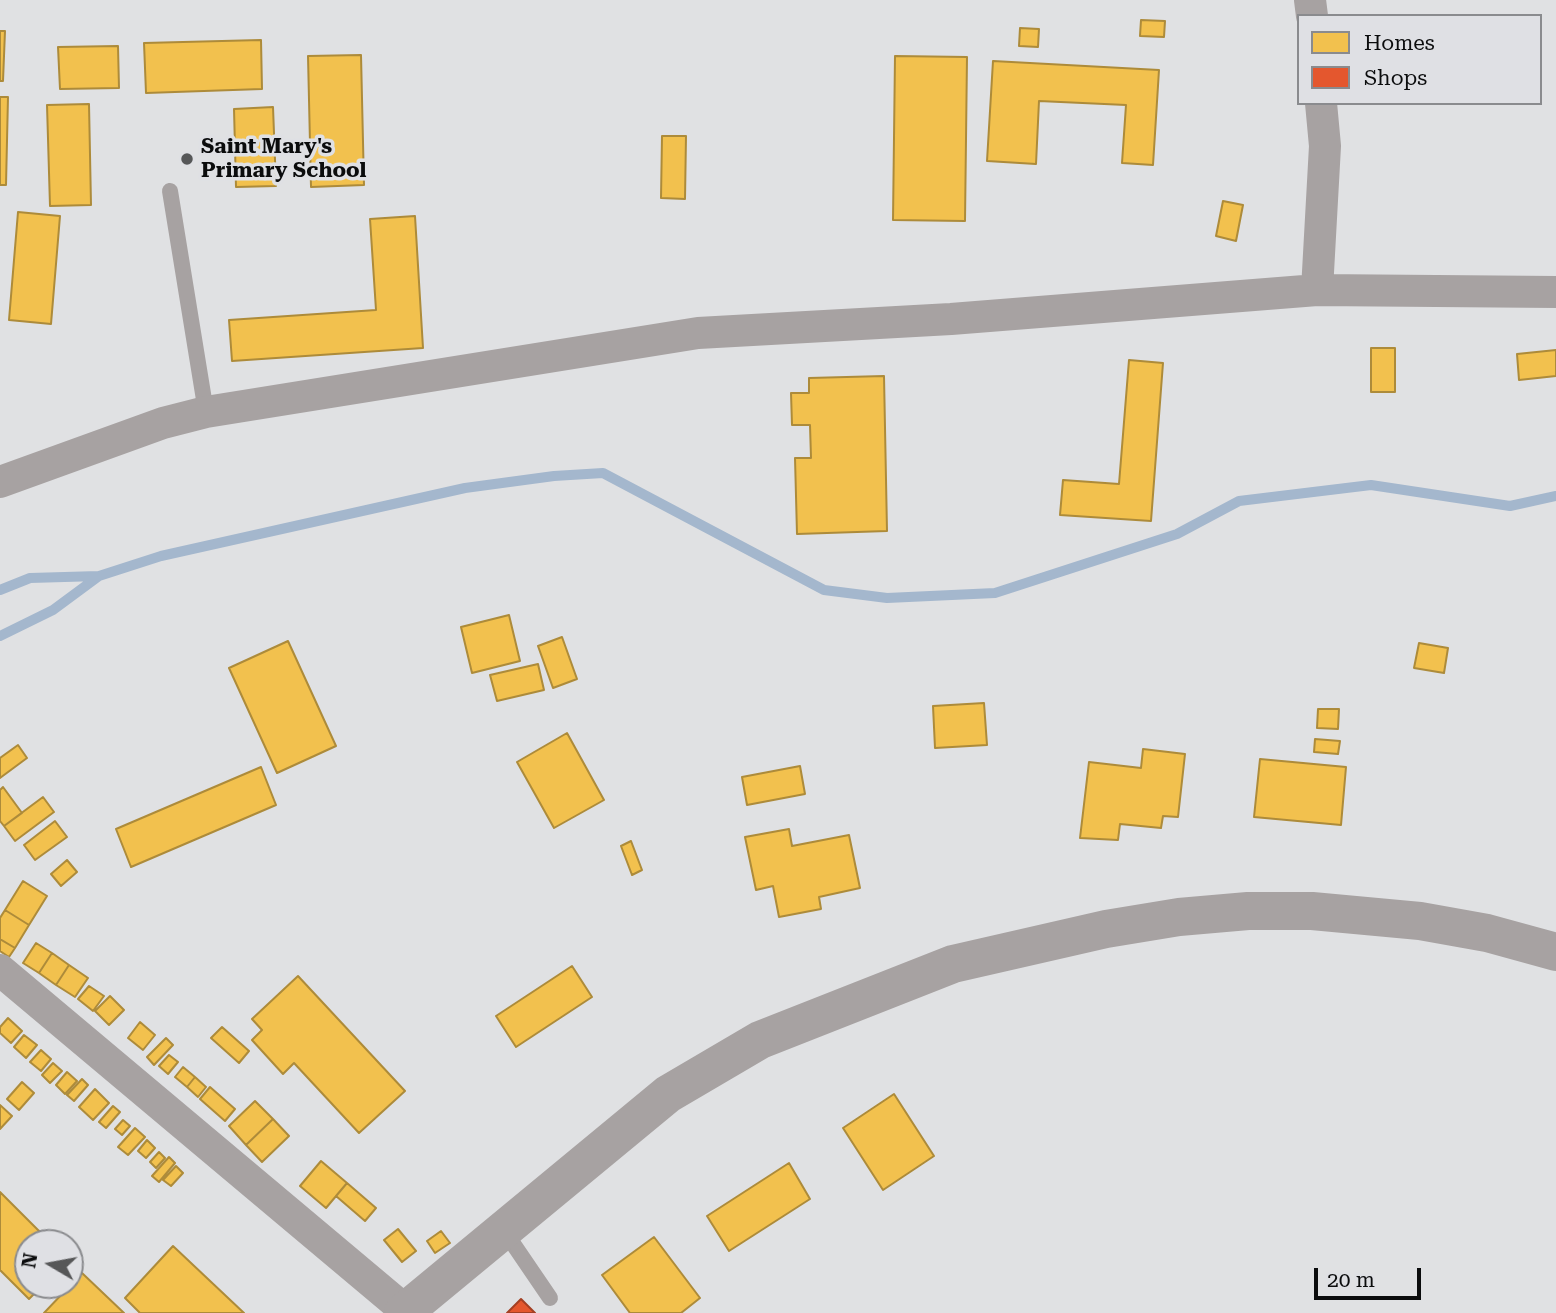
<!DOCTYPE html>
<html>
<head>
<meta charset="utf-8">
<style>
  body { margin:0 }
  #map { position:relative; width:1556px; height:1313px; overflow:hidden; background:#e0e1e3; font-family:"Roboto Serif",serif }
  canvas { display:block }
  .legend { position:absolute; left:1297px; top:14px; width:245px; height:91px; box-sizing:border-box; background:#dfe0e4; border:2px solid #8a8b8e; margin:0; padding:9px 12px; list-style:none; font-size:21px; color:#0b0c0d }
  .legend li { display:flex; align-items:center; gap:14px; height:35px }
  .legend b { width:35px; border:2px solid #8a8b8e }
  .north { position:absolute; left:14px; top:1229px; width:70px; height:70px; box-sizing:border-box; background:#dfe0e4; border:2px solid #8a8b8e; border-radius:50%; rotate:280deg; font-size:19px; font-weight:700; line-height:28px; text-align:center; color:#0b0c0d }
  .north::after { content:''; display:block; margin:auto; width:24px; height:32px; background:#565758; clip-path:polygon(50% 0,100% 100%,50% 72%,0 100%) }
  .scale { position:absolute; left:1314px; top:1268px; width:107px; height:32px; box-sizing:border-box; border:4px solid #0b0c0d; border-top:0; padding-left:9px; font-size:21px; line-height:24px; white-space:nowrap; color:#0b0c0d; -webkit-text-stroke:5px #dfe0e4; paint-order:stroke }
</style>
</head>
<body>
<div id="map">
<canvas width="1556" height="1313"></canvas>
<ul class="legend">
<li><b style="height:19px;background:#f2c14e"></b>Homes</li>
<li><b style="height:19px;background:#e4572e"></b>Shops</li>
</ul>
<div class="north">N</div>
<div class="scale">20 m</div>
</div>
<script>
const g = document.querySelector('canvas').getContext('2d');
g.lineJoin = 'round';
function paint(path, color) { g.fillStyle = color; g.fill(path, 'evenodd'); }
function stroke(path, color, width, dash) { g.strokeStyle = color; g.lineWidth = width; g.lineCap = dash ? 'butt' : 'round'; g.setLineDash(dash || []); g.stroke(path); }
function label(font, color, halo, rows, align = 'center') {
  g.font = font + ' "Roboto Serif",serif'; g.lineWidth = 7; g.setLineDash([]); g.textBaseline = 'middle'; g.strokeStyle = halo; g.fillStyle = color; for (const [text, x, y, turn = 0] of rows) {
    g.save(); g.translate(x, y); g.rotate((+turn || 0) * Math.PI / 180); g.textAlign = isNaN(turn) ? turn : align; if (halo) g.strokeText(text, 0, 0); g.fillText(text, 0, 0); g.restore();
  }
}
const homes = new Path2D(`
  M 1141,20 L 1165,21 L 1164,37 L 1140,36 Z
  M 1020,28 L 1039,29 L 1038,47 L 1019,46 Z
  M 0,31 L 5,31 L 3,81 L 0,81 Z
  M 261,40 L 262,89 L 146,93 L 144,43 Z
  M 118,46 L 119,88 L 60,89 L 58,47 Z
  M 361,55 L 364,185 L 311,187 L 308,56 Z
  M 895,56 L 967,57 L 965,221 L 893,220 Z
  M 993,61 L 1159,70 L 1153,165 L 1122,163 L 1126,105 L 1039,101 L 1036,164 L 987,161 Z
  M 0,97 L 8,97 L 6,185 L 0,185 Z
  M 89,104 L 91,205 L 50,206 L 47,105 Z
  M 273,107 L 276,186 L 236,187 L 234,109 Z
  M 662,136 L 686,136 L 685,199 L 661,198 Z
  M 1223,201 L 1243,205 L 1236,241 L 1216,236 Z
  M 18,212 L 60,216 L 51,324 L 9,320 Z
  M 415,216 L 423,348 L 232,361 L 229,320 L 376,310 L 370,219 Z
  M 1371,348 L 1395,348 L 1395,392 L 1371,392 Z
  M 1556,350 L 1556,376 L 1519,380 L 1517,354 Z
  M 1129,360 L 1163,363 L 1151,521 L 1060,515 L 1063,480 L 1119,484 Z
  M 884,376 L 887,531 L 797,534 L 795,458 L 811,458 L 810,425 L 792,425 L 791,393 L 809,393 L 809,378 Z
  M 509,615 L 520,661 L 472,673 L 461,627 Z
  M 562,637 L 577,679 L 553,688 L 538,646 Z
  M 288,641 L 336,746 L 277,773 L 229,668 Z
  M 1419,643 L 1448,648 L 1444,673 L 1414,668 Z
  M 538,664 L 544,690 L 497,701 L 490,675 Z
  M 984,703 L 987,745 L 935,748 L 933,706 Z
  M 1318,709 L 1339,709 L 1338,729 L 1317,728 Z
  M 567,733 L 604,800 L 554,828 L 517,762 Z
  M 1315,739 L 1340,741 L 1338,754 L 1314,752 Z
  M 18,745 L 27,758 L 0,778 L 0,758 Z
  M 1143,749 L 1185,754 L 1178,817 L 1163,816 L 1161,828 L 1120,824 L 1118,840 L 1080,838 L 1089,762 L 1141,768 Z
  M 1260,759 L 1346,767 L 1341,825 L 1254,817 Z
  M 800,766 L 805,794 L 747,805 L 742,777 Z
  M 261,767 L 276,805 L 131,867 L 116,829 Z
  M 3,787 L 22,813 L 4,826 L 0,821 L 0,790 Z
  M 43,797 L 54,812 L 15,841 L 4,826 Z
  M 55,821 L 67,837 L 35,860 L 24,845 Z
  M 789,829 L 792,846 L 849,835 L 860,888 L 819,897 L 821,909 L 779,917 L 773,886 L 756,890 L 745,837 Z
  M 631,841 L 642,870 L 632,875 L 621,846 Z
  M 67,860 L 77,872 L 61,886 L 51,874 Z
  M 23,881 L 47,896 L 29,925 L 5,910 Z
  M 5,910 L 29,925 L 15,948 L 0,939 L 0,918 Z
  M 0,939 L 15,948 L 9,957 L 0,951 Z
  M 36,943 L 52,953 L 39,973 L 23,963 Z
  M 52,953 L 69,965 L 56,985 L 39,973 Z
  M 69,965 L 88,978 L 75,997 L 56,985 Z
  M 572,966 L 592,997 L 516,1047 L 496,1016 Z
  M 298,976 L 405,1091 L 359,1133 L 294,1063 L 283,1074 L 252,1040 L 262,1030 L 252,1019 Z
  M 89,986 L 104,996 L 93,1011 L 78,999 Z
  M 110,996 L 124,1010 L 109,1025 L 95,1011 Z
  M 8,1018 L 22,1031 L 11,1043 L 0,1033 L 0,1027 Z
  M 140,1022 L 155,1035 L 143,1050 L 128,1038 Z
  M 222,1027 L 249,1051 L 239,1063 L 211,1038 Z
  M 24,1035 L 37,1045 L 26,1058 L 14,1047 Z
  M 166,1038 L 173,1045 L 154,1065 L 147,1057 Z
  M 41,1050 L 51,1059 L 41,1071 L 30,1062 Z
  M 169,1055 L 178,1062 L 168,1074 L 159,1066 Z
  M 53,1063 L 62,1071 L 50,1083 L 42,1075 Z
  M 183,1067 L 195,1077 L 187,1087 L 175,1077 Z
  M 67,1072 L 77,1081 L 65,1094 L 56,1085 Z
  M 195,1077 L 206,1087 L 198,1097 L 187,1087 Z
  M 82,1079 L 88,1085 L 74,1101 L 67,1095 Z
  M 22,1082 L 34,1093 L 19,1110 L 7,1099 Z
  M 210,1087 L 235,1109 L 225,1121 L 200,1099 Z
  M 95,1089 L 109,1103 L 93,1120 L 79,1107 Z
  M 894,1094 L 934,1156 L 883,1190 L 843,1128 Z
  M 255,1101 L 273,1119 L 246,1145 L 229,1126 Z
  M 0,1105 L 12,1116 L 0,1129 Z
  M 113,1106 L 120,1112 L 106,1128 L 99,1122 Z
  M 273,1119 L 289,1136 L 262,1162 L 246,1145 Z
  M 123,1120 L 130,1126 L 122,1135 L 115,1129 Z
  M 135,1128 L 145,1137 L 128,1155 L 118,1147 Z
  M 147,1140 L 155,1148 L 146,1158 L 138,1151 Z
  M 159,1152 L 165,1158 L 156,1168 L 150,1162 Z
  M 169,1157 L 175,1163 L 159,1182 L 152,1176 Z
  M 321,1161 L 347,1183 L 326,1208 L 300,1186 Z
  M 789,1163 L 810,1199 L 729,1251 L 707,1216 Z
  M 176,1166 L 183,1173 L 171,1186 L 163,1180 Z
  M 347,1183 L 376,1208 L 365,1221 L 336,1196 Z
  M 0,1192 L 51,1243 L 28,1243 L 28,1285 L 43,1285 L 29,1299 L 0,1270 Z
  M 398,1229 L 416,1251 L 402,1262 L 384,1240 Z
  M 441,1231 L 450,1243 L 435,1253 L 427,1241 Z
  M 654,1237 L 700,1298 L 681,1313 L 630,1313 L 602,1275 Z
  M 173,1246 L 244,1313 L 140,1313 L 125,1298 Z
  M 82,1273 L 124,1313 L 44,1313 Z`);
const shops = new Path2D(`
  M 521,1299 L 535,1313 L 507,1313 Z`);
const stream = new Path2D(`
  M 0,590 L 30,578 L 99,576 L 161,556 L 465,488 L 554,476 L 603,473 L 824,590 L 887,598 L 995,593 L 1177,534 L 1239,501 L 1371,485 L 1510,506 L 1556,496
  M 0,636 L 53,610 L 99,576`);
const service = new Path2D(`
  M 170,191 L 206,412
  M 503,1229 L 550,1298`);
const minor = new Path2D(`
  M 1310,0 L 1312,16
  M 1317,290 L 1325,146 L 1321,103
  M 0,482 L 163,423 L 206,412 L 698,333 L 951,319 L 1317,290 L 1556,292
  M 0,970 L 406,1311`);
const tertiary = new Path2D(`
  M 403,1313 L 668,1094 L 760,1040 L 953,964 L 1106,929 L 1179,917 L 1248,911 L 1312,911 L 1420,921 L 1487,933 L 1556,952`);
const markers = [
  [187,159,7,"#565758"]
];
const poiNames = [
  ["Saint Mary's",201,147],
  ["Primary School",201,171]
];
paint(homes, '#f2c14e');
stroke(homes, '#ad8b3a', 2);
paint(shops, '#e4572e');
stroke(shops, '#a34024', 2);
stroke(stream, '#a4b7cd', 10);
stroke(service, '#a7a2a2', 16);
stroke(minor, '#a7a2a2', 32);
stroke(tertiary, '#a7a2a2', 38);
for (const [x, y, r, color] of markers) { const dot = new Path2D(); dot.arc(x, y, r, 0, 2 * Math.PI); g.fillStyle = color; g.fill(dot); stroke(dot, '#dfe0e4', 2.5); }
label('bold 21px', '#0b0c0d', '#dfe0e4', poiNames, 'left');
</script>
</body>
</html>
